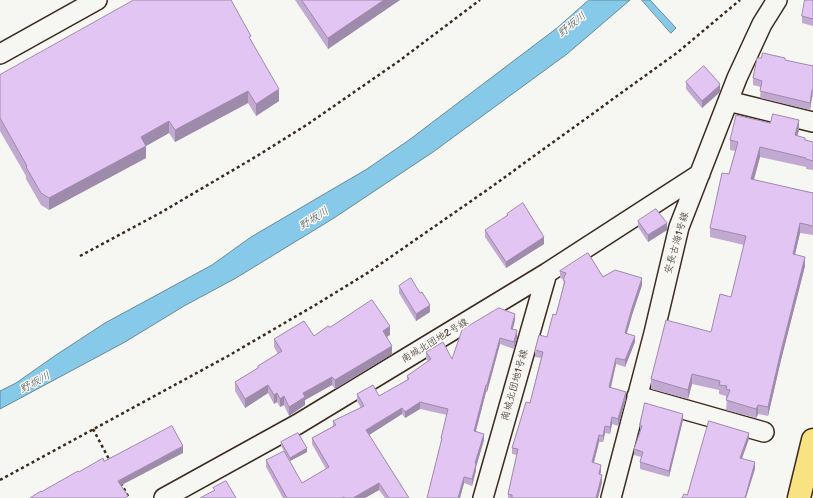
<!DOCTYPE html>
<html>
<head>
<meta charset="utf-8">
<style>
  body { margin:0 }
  canvas { display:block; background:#f6f6f2 }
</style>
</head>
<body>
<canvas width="813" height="498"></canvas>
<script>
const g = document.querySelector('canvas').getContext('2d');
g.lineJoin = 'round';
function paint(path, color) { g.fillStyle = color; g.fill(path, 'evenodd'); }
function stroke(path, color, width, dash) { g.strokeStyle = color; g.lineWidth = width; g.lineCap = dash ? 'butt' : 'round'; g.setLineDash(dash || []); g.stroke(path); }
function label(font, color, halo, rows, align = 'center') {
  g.font = font + ' "Balsamiq Sans","Klee One",sans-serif'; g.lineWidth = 3; g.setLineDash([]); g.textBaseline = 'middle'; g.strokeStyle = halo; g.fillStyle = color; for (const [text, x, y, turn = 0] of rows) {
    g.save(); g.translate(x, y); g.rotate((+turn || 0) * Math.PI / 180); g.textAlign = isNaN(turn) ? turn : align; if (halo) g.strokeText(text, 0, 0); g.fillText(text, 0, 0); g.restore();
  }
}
const water = new Path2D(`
  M 589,0 L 630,0 L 567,54 L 433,152 L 334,218 L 236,278 L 184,306 L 125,342 L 0,409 L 0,391 L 16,383 L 56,355 L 105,323 L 212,265 L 251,237 L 367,169 L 409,140 L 557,28 Z
  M 642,0 L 650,0 L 676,28 L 671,33 Z`);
const path = new Path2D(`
  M 80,256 L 160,213 L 257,156 L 308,124 L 399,61 L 480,0
  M 93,429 L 110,461
  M 0,480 L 228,356 L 317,304 L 369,272 L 487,190 L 678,52 L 740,0
  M 121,483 L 129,498`);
const minor = new Path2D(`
  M 0,54 L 97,0
  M 728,101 L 813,122
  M 637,396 L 764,432
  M 164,498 L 298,424 L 547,273 L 700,174
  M 483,498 L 547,273
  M 611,498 L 654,333 L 679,227 L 737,78 L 762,24 L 777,0`);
const major = new Path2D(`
  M 799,498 L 813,440`);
const wall = new Path2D(`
  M 295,0 L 400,0 L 328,49 Z
  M 813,0 L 813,26 L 802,23 L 802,16 Z
  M 251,39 L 279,101 L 256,116 L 248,103 L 175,142 L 169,133 L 146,146 L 146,158 L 49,210 L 41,205 L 26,179 L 26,176 L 0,131 L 0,75 Z
  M 785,60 L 813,66 L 813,97 L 812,97 L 810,110 L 760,98 L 761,87 L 753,85 L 753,78 Z
  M 686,82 L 720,91 L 719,93 L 702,108 L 686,89 Z
  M 799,130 L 797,136 L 805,140 L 813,142 L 813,170 L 806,169 L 806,167 L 760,157 L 754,180 L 813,193 L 813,235 L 800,233 L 795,254 L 805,266 L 781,360 L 768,416 L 758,414 L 756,418 L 726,410 L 727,399 L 726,399 L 726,396 L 719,394 L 719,390 L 692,384 L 688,399 L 651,389 L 651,379 L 711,332 L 731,297 L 744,245 L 710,237 L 710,228 L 729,174 L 735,151 L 730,150 L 730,140 Z
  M 507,214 L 544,244 L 506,268 L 485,237 L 485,230 L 507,216 Z
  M 638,221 L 667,230 L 648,242 L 638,227 Z
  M 560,271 L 603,277 L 642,285 L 632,315 L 627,333 L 635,342 L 625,367 L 616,364 L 611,388 L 626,399 L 618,426 L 612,424 L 610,434 L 605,433 L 603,442 L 599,442 L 594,463 L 601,471 L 600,475 L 602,482 L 598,498 L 508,498 L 508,494 L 517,455 L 512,454 L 512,448 L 530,403 L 541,358 L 535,357 L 535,350 L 547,337 L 556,315 L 563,286 L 564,279 L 560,278 Z
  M 399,286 L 430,312 L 416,321 L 399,293 Z
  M 515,320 L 513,329 L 517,337 L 514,349 L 500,344 L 487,392 L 486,392 L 476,431 L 484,440 L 476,467 L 476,470 L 472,486 L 464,483 L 460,498 L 427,498 L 441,444 L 441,438 L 447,415 L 420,409 L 405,418 L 402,414 L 369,435 L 409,498 L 385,498 L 379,490 L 365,498 L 283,498 L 266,467 L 266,460 L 302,483 L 326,469 L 312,444 L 312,438 L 333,426 L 333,421 L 361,408 L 357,401 L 357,394 L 379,396 L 407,380 L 407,376 L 428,361 L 426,359 L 426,352 L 452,359 Z
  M 330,327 L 390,335 L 387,337 L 392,354 L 335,389 L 332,385 L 305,400 L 305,405 L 289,416 L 284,405 L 280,407 L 277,402 L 274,404 L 268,393 L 245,408 L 235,391 L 235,382 L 258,368 L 258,366 L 278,354 L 274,347 L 274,339 L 314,336 Z
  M 683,420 L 669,477 L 640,469 L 640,462 L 641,457 L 634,455 L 634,449 L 640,432 L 640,425 Z
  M 281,442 L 307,452 L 290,461 L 281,446 Z`);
const shadedWall = new Path2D(`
  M 384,0 L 400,0 L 328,49 L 328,38 Z
  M 720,84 L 720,91 L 719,93 L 702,108 L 702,101 Z
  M 279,89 L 279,101 L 256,116 L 256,104 Z
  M 812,90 L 812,97 L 810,110 L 810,103 Z
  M 248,91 L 248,103 L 175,142 L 175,130 Z
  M 799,120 L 799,130 L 795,145 L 795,135 Z
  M 169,121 L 169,133 L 146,146 L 146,158 L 49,210 L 49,198 L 141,137 Z
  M 760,147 L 760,157 L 751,189 L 751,179 Z
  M 667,223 L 667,230 L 648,242 L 648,235 Z
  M 800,223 L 800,233 L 793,263 L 793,254 Z
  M 544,237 L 544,244 L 506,268 L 506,262 Z
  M 805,257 L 805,266 L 781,360 L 768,416 L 768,407 L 781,351 Z
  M 642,278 L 642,285 L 632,315 L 625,339 L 625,333 L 632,308 Z
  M 430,305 L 430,312 L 416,321 L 416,314 Z
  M 515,314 L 515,320 L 511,335 L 511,329 Z
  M 390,326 L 390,335 L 383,339 L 383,331 Z
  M 517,330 L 517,337 L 514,349 L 514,342 Z
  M 635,336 L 635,342 L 625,367 L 625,360 Z
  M 500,338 L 500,344 L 487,392 L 487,385 Z
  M 392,346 L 392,354 L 335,389 L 335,380 Z
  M 616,358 L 616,364 L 609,394 L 609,387 Z
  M 692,374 L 692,384 L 688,399 L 688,390 Z
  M 332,377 L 332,385 L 305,400 L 305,405 L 289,416 L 289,407 L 303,393 Z
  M 268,385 L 268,393 L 245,408 L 245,399 Z
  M 486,385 L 486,392 L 474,438 L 474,431 Z
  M 626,392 L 626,399 L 618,426 L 618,419 Z
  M 277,393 L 277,402 L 274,404 L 274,395 Z
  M 284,396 L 284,405 L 280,407 L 280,399 Z
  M 420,402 L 420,409 L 405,418 L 405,412 Z
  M 758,405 L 758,414 L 756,418 L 756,409 Z
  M 402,408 L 402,414 L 366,437 L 366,430 Z
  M 683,414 L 683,420 L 669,477 L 669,471 Z
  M 612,417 L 612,424 L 610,434 L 610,427 Z
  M 605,426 L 605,433 L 603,442 L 603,436 Z
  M 749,433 L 749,439 L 740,464 L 740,458 Z
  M 484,434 L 484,440 L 476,467 L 476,470 L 472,486 L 472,479 L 475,463 Z
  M 599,435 L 599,442 L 592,469 L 592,462 Z
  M 183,446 L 183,453 L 118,487 L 118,481 Z
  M 307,448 L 307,452 L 290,461 L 290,458 Z
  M 755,462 L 755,469 L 746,498 L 745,498 Z
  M 601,465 L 601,471 L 599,481 L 599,474 Z
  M 602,475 L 602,482 L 598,498 L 596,498 Z
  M 464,477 L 464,483 L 460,498 L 458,498 Z
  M 379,483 L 379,490 L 365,498 L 353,498 Z`);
const building = new Path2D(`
  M 134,0 L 231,0 L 251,36 L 249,37 L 279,89 L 256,104 L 248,91 L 175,130 L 169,121 L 141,137 L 146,146 L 49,198 L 41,193 L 26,167 L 27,166 L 0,118 L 0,75 Z
  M 302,0 L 384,0 L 328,38 Z
  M 805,0 L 813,0 L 813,19 L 802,16 Z
  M 763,53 L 785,58 L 785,60 L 813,66 L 813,90 L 812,90 L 810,103 L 760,91 L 762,81 L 753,78 L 757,58 L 761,58 Z
  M 704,66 L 720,84 L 719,86 L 702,101 L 686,82 Z
  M 773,114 L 799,120 L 795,135 L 805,138 L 805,140 L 813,142 L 813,161 L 806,159 L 806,158 L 760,147 L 751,179 L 813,193 L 813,226 L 800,223 L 793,254 L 805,257 L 781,351 L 768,407 L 758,405 L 756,409 L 726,400 L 730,390 L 726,389 L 727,386 L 719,385 L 720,381 L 692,374 L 688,390 L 651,379 L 666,320 L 711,332 L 720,294 L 731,297 L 746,236 L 710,228 L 722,173 L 729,174 L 738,142 L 730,140 L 736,115 L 770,123 Z
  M 523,203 L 544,237 L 506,262 L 485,230 L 508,215 L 507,214 Z
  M 656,209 L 667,223 L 648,235 L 638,221 Z
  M 588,253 L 603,277 L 615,270 L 642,278 L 632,308 L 625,333 L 635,336 L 625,360 L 616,358 L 609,387 L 626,392 L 618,419 L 612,417 L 610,427 L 605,426 L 603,436 L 599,435 L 592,462 L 601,465 L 599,474 L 602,475 L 596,498 L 512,498 L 512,495 L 508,494 L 518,449 L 512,448 L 526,402 L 530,403 L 543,352 L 535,350 L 539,335 L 547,337 L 553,314 L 556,315 L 565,281 L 563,280 L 566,273 L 560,271 Z
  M 411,278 L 420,293 L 422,292 L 430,305 L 416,314 L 399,286 Z
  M 372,300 L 390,326 L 383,331 L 392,346 L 335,380 L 332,377 L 303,393 L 305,397 L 289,407 L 284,396 L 280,399 L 277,393 L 274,395 L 268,385 L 245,399 L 235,382 L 258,368 L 258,366 L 282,351 L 274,339 L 304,321 L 314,336 L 328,326 L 330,327 Z
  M 499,308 L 515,314 L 511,329 L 517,330 L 514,342 L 500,338 L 487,385 L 486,385 L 474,431 L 484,434 L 475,463 L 476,464 L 472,479 L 464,477 L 458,498 L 427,498 L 442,438 L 441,438 L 448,409 L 420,402 L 405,412 L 402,408 L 366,430 L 409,498 L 389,498 L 379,483 L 353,498 L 344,498 L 344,497 L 342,498 L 287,498 L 266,460 L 284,451 L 302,483 L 329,467 L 312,438 L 336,425 L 333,421 L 364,406 L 357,394 L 373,385 L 379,396 L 409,379 L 407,376 L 431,359 L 426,352 L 443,342 L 452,359 L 462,330 Z
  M 645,403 L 683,414 L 669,471 L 640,462 L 643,452 L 634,449 L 642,426 L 640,425 Z
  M 709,421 L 749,433 L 740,458 L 755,462 L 745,498 L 682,498 L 684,494 L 687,495 Z
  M 172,426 L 183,446 L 118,481 L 128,496 L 125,498 L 30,498 L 41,491 L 41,492 L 78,471 L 79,472 L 103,458 L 104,461 Z
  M 298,433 L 307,448 L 290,458 L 281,442 Z
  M 226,481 L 236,498 L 200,498 L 215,490 L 213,488 Z`);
const streetNames = [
  ["安長古海1号線",677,243,-74],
  ["南城北団地2号線",435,341,-31],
  ["南城北団地1号線",515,385,-74]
];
const waterNames = [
  ["野坂川",572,25,-39],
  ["野坂川",314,219,-32],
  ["野坂川",35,383,-28]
];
paint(water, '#87c9e8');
stroke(water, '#698997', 1);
stroke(minor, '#3b2a1e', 22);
stroke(major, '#3b2a1e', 25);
stroke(path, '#3b2a1e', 2.5, [3, 3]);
stroke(minor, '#f6f6f2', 19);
stroke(major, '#f8e281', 22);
paint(wall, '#c2a9d1');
paint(shadedWall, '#9e8aaa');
paint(building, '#e2c5f3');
stroke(building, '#9e8aaa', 1);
label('10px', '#3b2a1e', '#f6f6f2', streetNames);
label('italic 11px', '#525a5b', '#f6f6f2', waterNames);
</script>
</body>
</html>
